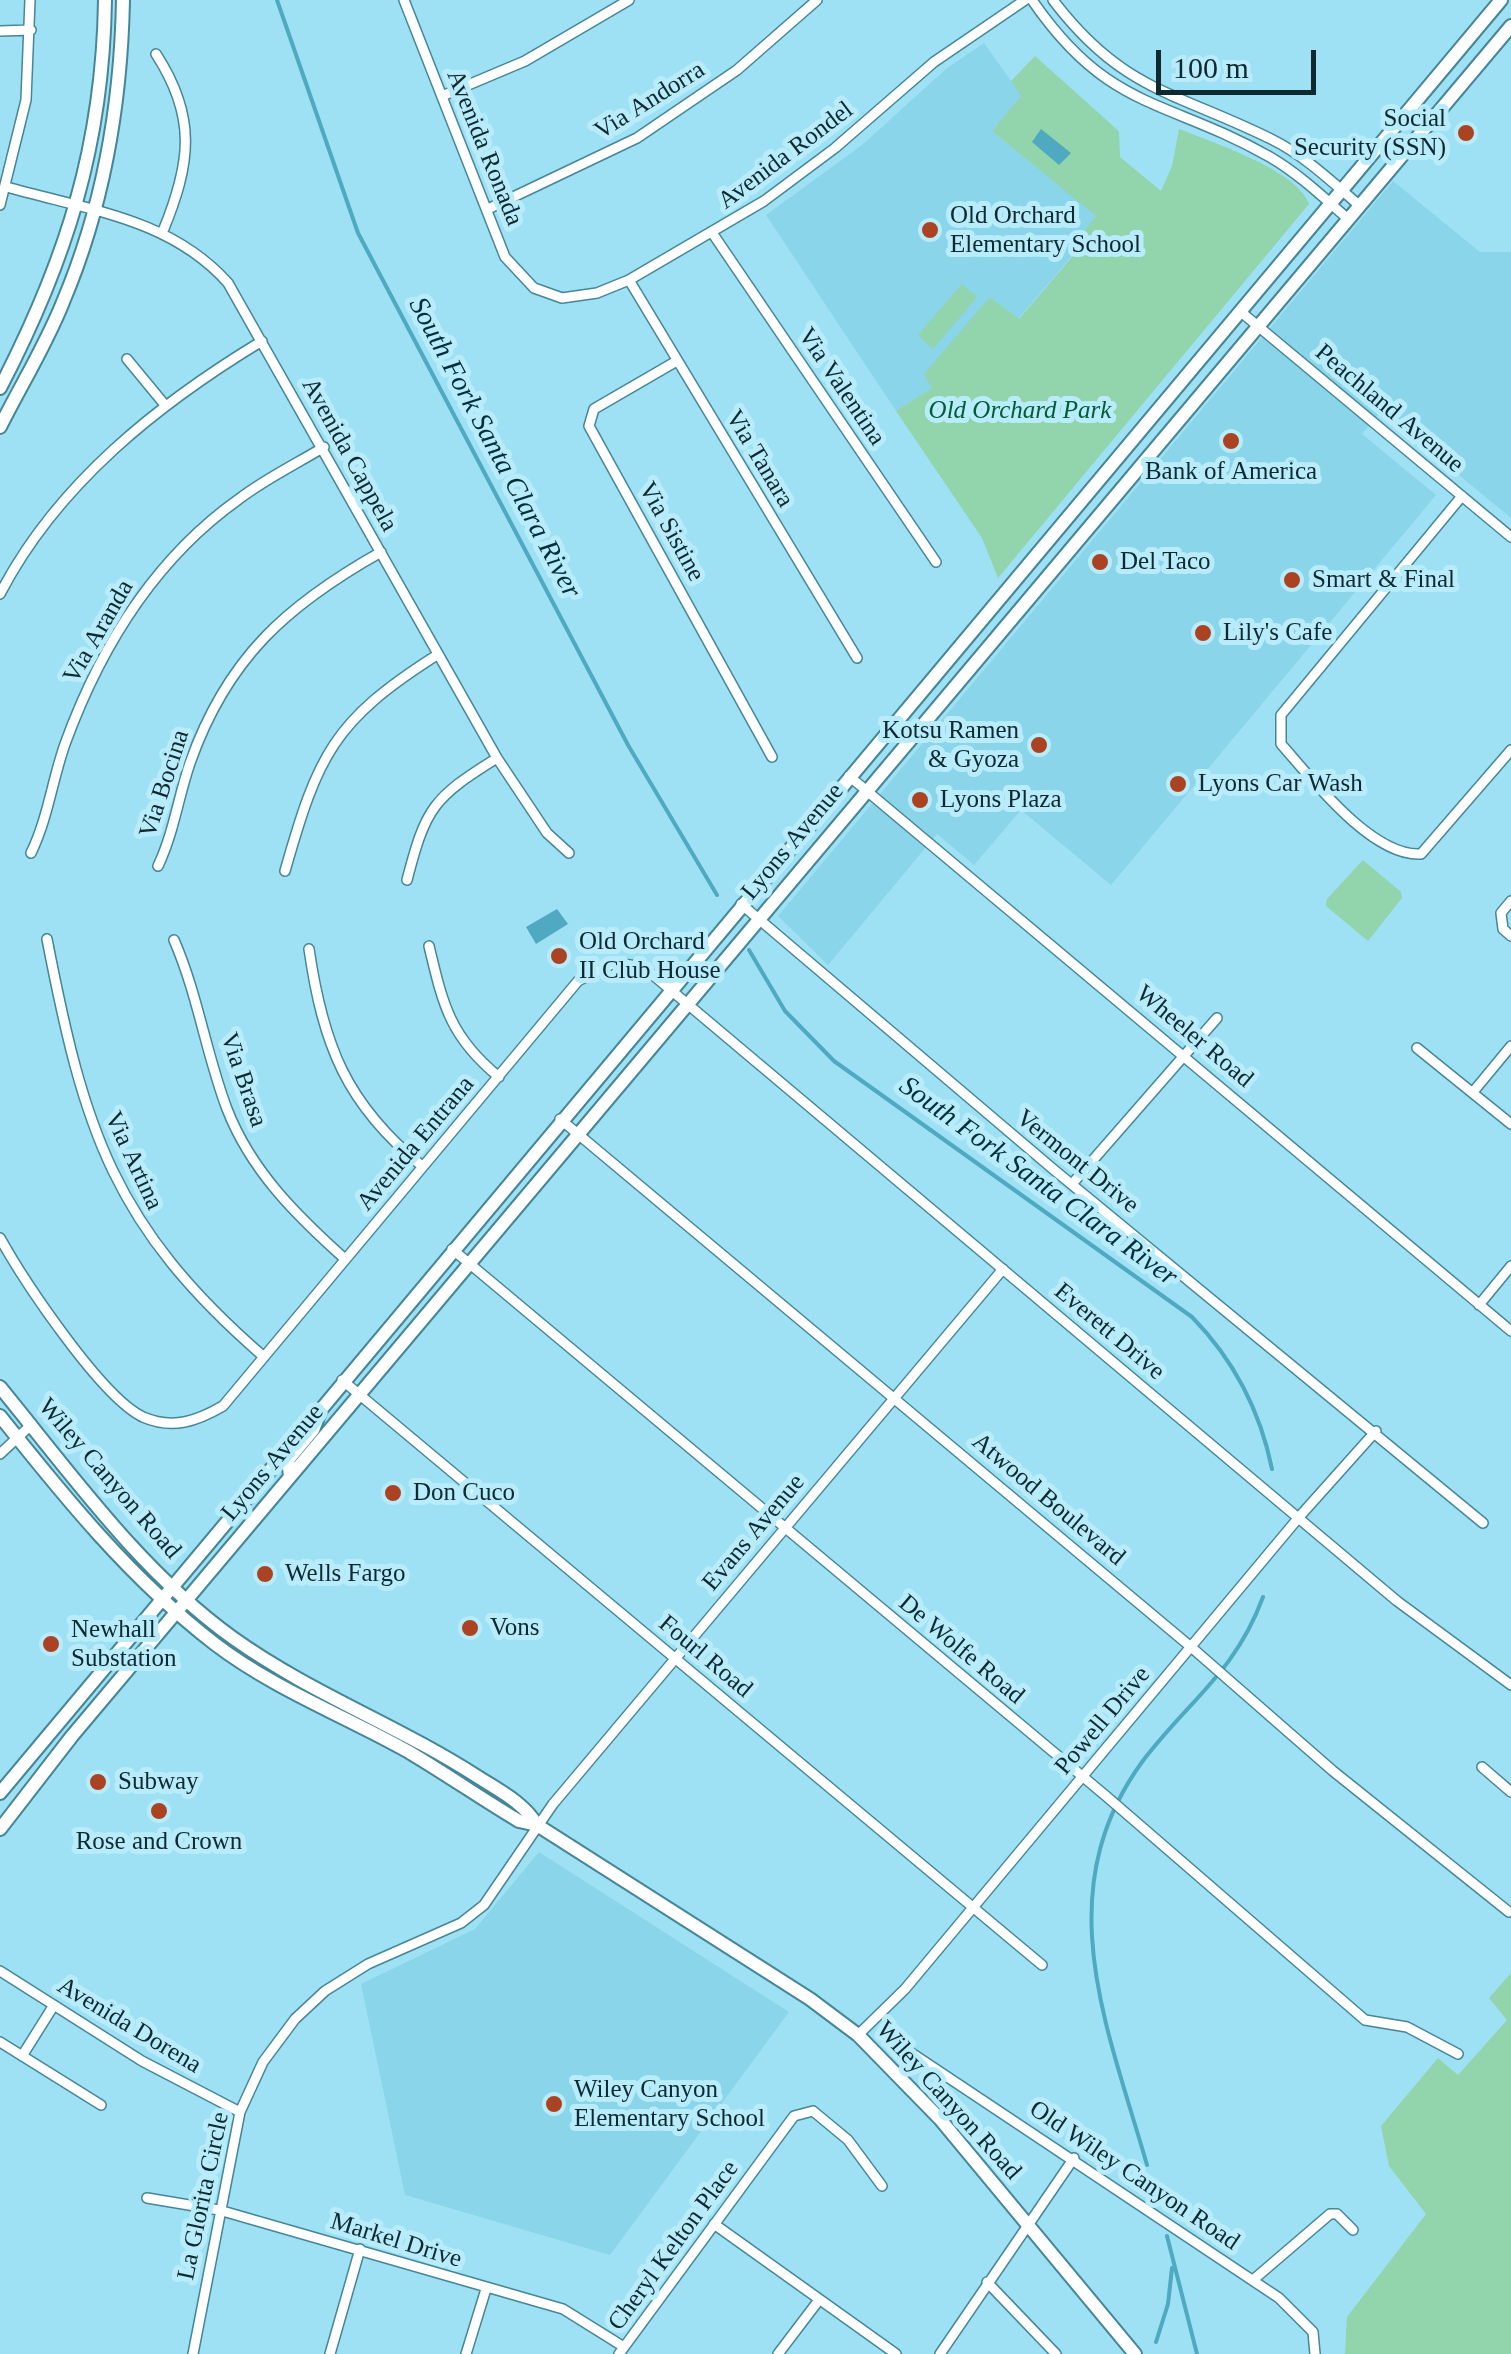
<!DOCTYPE html>
<html>
<head>
<meta charset="utf-8">
<style>
  body { margin:0 }
  #map { position:relative; width:1511px; height:2354px; overflow:hidden; background:#9fe1f4; font-family:Georgia,serif }
  canvas { display:block }
  .scale { position:absolute; left:1156px; top:50px; width:160px; height:45px; box-sizing:border-box; border:5px solid #0e2930; border-top:0; padding-left:12px; font-size:30px; line-height:35px; white-space:nowrap; color:#0e2930; -webkit-text-stroke:8px #b8ecfb; paint-order:stroke }
</style>
</head>
<body>
<div id="map">
<canvas width="1511" height="2354"></canvas>
<div class="scale">100 m</div>
</div>
<script>
const g = document.querySelector('canvas').getContext('2d');
g.lineJoin = 'round';
function paint(path, color) { g.fillStyle = color; g.fill(path, 'evenodd'); }
function stroke(path, color, width, dash) { g.strokeStyle = color; g.lineWidth = width; g.lineCap = dash ? 'butt' : 'round'; g.setLineDash(dash || []); g.stroke(path); }
function label(font, color, halo, rows, align = 'center') {
  g.font = font + ' Georgia,serif'; g.lineWidth = 10; g.setLineDash([]); g.textBaseline = 'middle'; g.strokeStyle = halo; g.fillStyle = color; for (const [text, x, y, turn = 0] of rows) {
    g.save(); g.translate(x, y); g.rotate((+turn || 0) * Math.PI / 180); g.textAlign = isNaN(turn) ? turn : align; if (halo) g.strokeText(text, 0, 0); g.fillText(text, 0, 0); g.restore();
  }
}
const built = new Path2D(`
  M 984,43 L 1022,96 L 992,131 L 1097,215 L 1074,244 L 1078,249 L 1018,319 L 990,297 L 933,388 L 896,411 L 766,215 L 862,145 L 946,69 Z
  M 1393,181 L 1480,252 L 1511,252 L 1511,518 L 1381,411 L 1362,434 L 1436,495 L 1111,885 L 1021,810 L 974,865 L 937,834 L 828,965 L 778,916 Z
  M 539,1852 L 789,2012 L 610,2255 L 405,2195 L 361,1984 L 475,1929 Z`);
const green = new Path2D(`
  M 1035,56 L 1111,124 L 1119,132 L 1120,157 L 1161,191 L 1172,166 L 1179,129 C 1211,142 1298,170 1309,204 L 998,578 L 982,538 L 896,411 L 932,388 L 924,374 L 990,297 L 1019,319 L 1078,250 L 1073,245 L 1096,216 L 992,131 L 1021,96 L 1011,81 Z
  M 962,284 L 977,297 L 933,349 L 918,335 Z
  M 1363,860 L 1401,892 L 1402,898 L 1368,941 L 1326,906 L 1327,899 Z
  M 1511,1973 L 1511,2354 L 1345,2354 L 1347,2317 L 1426,2214 L 1389,2166 L 1381,2126 L 1438,2058 L 1458,2075 L 1507,2020 L 1489,1998 Z`);
const water = new Path2D(`
  M 1041,129 L 1071,153 L 1059,165 L 1032,142 Z
  M 557,909 L 568,924 L 536,944 L 526,927 Z`);
const stream = new Path2D(`
  M 277,0 L 358,233 L 628,745 L 717,895
  M 749,950 L 785,1011 L 834,1061 L 1192,1317 C 1234,1360 1260,1410 1272,1469
  M 1147,2165 C 1108,2028 1047,1893 1142,1762 C 1188,1701 1235,1673 1263,1597
  M 1167,2236 L 1197,2354
  M 1156,2342 L 1168,2304 L 1172,2268`);
const street = new Path2D(`
  M 404,0 L 505,257 L 534,288 L 562,298 L 597,293 L 629,280 L 764,201 L 835,148 L 934,62 L 1025,0
  M 1032,0 C 1109,112 1166,98 1270,157 C 1299,174 1323,197 1348,219
  M 1053,0 C 1123,92 1177,92 1273,140 C 1305,156 1332,182 1360,206
  M 0,31 L 31,30
  M 156,54 C 197,117 191,163 163,231
  M 442,96 L 525,61 L 629,0
  M 7,187 C 87,210 170,218 228,283 L 497,758 L 547,833 L 569,853
  M 0,205 L 26,100 L 30,0
  M 488,209 L 637,138 L 737,70 L 817,0
  M 713,234 L 936,562
  M 629,280 L 857,658
  M 1241,312 L 1511,537
  M 127,359 L 165,405
  M 675,362 L 594,409 L 589,426 L 772,757
  M 1462,496 L 1281,715 L 1281,744 C 1312,779 1372,857 1421,854 L 1511,750
  M 0,594 C 57,484 158,404 262,341
  M 849,776 L 1511,1331
  M 31,853 C 48,818 52,781 65,744 C 100,648 153,560 239,499 C 265,479 296,464 324,447
  M 158,866 C 174,832 178,798 190,763 C 227,658 287,605 381,552
  M 285,871 C 318,755 333,721 437,655
  M 407,880 C 426,807 433,798 497,758
  M 1511,901 L 1501,913 L 1503,929 L 1511,936
  M 741,904 L 1053,1169 L 1483,1523
  M 47,939 C 84,1130 113,1226 264,1357
  M 174,940 C 198,995 206,1054 227,1109 C 251,1171 297,1216 345,1259
  M 429,946 C 443,1005 450,1037 499,1077
  M 309,949 C 323,1045 346,1104 422,1166
  M 1417,1048 L 1511,1124
  M 1473,1092 L 1511,1046
  M 560,1119 L 1191,1647 L 1333,1771 L 1509,1912
  M 1072,1184 L 1217,1018
  M 0,1238 C 24,1281 101,1397 143,1417 C 173,1430 197,1421 223,1406 L 578,981 L 614,963 L 638,966 L 653,975 L 1397,1601 L 1511,1685
  M 452,1249 L 1106,1796 L 1365,2020 L 1407,2027 L 1458,2054
  M 1479,1305 L 1511,1266
  M 342,1380 L 1042,1965
  M 0,1454 L 31,1425
  M 1482,1767 L 1511,1792
  M 0,1971 L 142,2061 L 240,2112
  M 858,2035 L 905,1989 L 1300,1516 L 1376,1431
  M 0,2042 L 101,2105
  M 907,2050 L 1279,2298 L 1313,2332 L 1315,2354
  M 22,2056 L 54,2005
  M 147,2198 L 219,2210 L 563,2309 L 624,2347
  M 714,2224 L 896,2354
  M 1253,2280 L 1330,2214 L 1337,2214 L 1353,2230
  M 987,2282 L 1056,2354
  M 193,2354 L 240,2112 L 263,2062 L 295,2019 L 325,1991 L 368,1964 L 461,1923 L 484,1905 L 553,1804 L 1003,1269
  M 330,2354 L 360,2249
  M 466,2354 L 486,2289
  M 619,2354 L 794,2116 L 813,2111 L 848,2140 L 882,2186
  M 778,2354 L 819,2300
  M 940,2354 L 1074,2158`);
const secondary = new Path2D(`
  M 0,388 C 66,261 103,145 105,0
  M 0,427 C 21,385 46,345 63,302 C 104,205 121,105 123,0
  M 0,1387 C 72,1475 140,1571 233,1638 C 310,1693 399,1726 478,1777 C 500,1791 524,1803 537,1825
  M 0,1416 C 66,1499 131,1579 215,1644 C 274,1689 345,1716 409,1752 C 446,1774 482,1799 519,1821 L 537,1825 L 810,1999 L 858,2035 L 940,2119 L 1135,2354
  M 290,1476 L 288,1460 L 313,1430 L 320,1412
  M 0,1793 L 1501,0
  M 0,1829 L 72,1736 L 1511,26`);
const markers = [
  [1466,133,10,"#ab4323"],
  [930,230,10,"#ab4323"],
  [1231,441,10,"#ab4323"],
  [1100,562,10,"#ab4323"],
  [1292,580,10,"#ab4323"],
  [1203,633,10,"#ab4323"],
  [1039,745,10,"#ab4323"],
  [1178,784,10,"#ab4323"],
  [920,800,10,"#ab4323"],
  [559,956,10,"#ab4323"],
  [393,1493,10,"#ab4323"],
  [265,1574,10,"#ab4323"],
  [470,1628,10,"#ab4323"],
  [51,1644,10,"#ab4323"],
  [98,1782,10,"#ab4323"],
  [159,1811,10,"#ab4323"],
  [554,2104,10,"#ab4323"]
];
const streetNames = [
  ["Via Andorra",650,101,-32],
  ["Avenida Ronada",484,148,68],
  ["Avenida Rondel",786,156,-37],
  ["Via Valentina",841,387,56],
  ["Peachland Avenue",1389,409,40],
  ["Avenida Cappela",349,455,61],
  ["Via Tanara",759,459,59],
  ["Via Sistine",671,532,61],
  ["Via Aranda",99,632,-60],
  ["Via Bocina",165,784,-72],
  ["Lyons Avenue",793,842,-50],
  ["Wheeler Road",1194,1037,40],
  ["Via Brasa",243,1080,71],
  ["Avenida Entrana",416,1144,-50],
  ["Via Artina",133,1161,65],
  ["Vermont Drive",1077,1162,39],
  ["Everett Drive",1109,1332,40],
  ["Lyons Avenue",273,1463,-50],
  ["Wiley Canyon Road",109,1479,49],
  ["Atwood Boulevard",1048,1500,40],
  ["Evans Avenue",754,1533,-50],
  ["De Wolfe Road",961,1650,40],
  ["Fourl Road",705,1657,40],
  ["Powell Drive",1103,1721,-50],
  ["Avenida Dorena",129,2026,31],
  ["Wiley Canyon Road",948,2101,48],
  ["Old Wiley Canyon Road",1134,2176,34],
  ["La Glorita Circle",204,2196,-78],
  ["Markel Drive",396,2241,17],
  ["Cheryl Kelton Place",674,2246,-54]
];
const poiNames = [
  ["Social",1446,119,"right"],
  ["Security (SSN)",1446,148,"right"],
  ["Old Orchard",950,216],
  ["Elementary School",950,245],
  ["Bank of America",1231,472,"center"],
  ["Del Taco",1120,562],
  ["Smart & Final",1312,580],
  ["Lily's Cafe",1223,633],
  ["Kotsu Ramen",1019,731,"right"],
  ["& Gyoza",1019,760,"right"],
  ["Lyons Car Wash",1198,784],
  ["Lyons Plaza",940,800],
  ["Old Orchard",579,942],
  ["II Club House",579,971],
  ["Don Cuco",413,1493],
  ["Wells Fargo",285,1574],
  ["Vons",490,1628],
  ["Newhall",71,1630],
  ["Substation",71,1659],
  ["Subway",118,1782],
  ["Rose and Crown",159,1842,"center"],
  ["Wiley Canyon",574,2090],
  ["Elementary School",574,2119]
];
const parkNames = [
  ["Old Orchard Park",1020,411]
];
const waterNames = [
  ["South Fork Santa Clara River",494,448,62],
  ["South Fork Santa Clara River",1038,1182,36]
];
paint(built, '#8ad5e9');
paint(green, '#92d4ac');
paint(water, '#4ea9c1');
stroke(stream, '#4ea9c1', 4);
stroke(street, '#458697', 12);
stroke(secondary, '#458697', 16);
stroke(street, '#fff', 9);
stroke(secondary, '#fff', 12);
for (const [x, y, r, color] of markers) { const dot = new Path2D(); dot.arc(x, y, r, 0, 2 * Math.PI); g.fillStyle = color; g.fill(dot); stroke(dot, '#b8ecfb', 4); }
label('25px', '#0e2930', '#b8ecfb', streetNames);
label('25px', '#0e2930', '#b8ecfb', poiNames, 'left');
label('italic 25px', '#035c36', '#b8ecfb', parkNames);
label('italic 28px', '#012f39', '#b8ecfb', waterNames);
</script>
</body>
</html>
